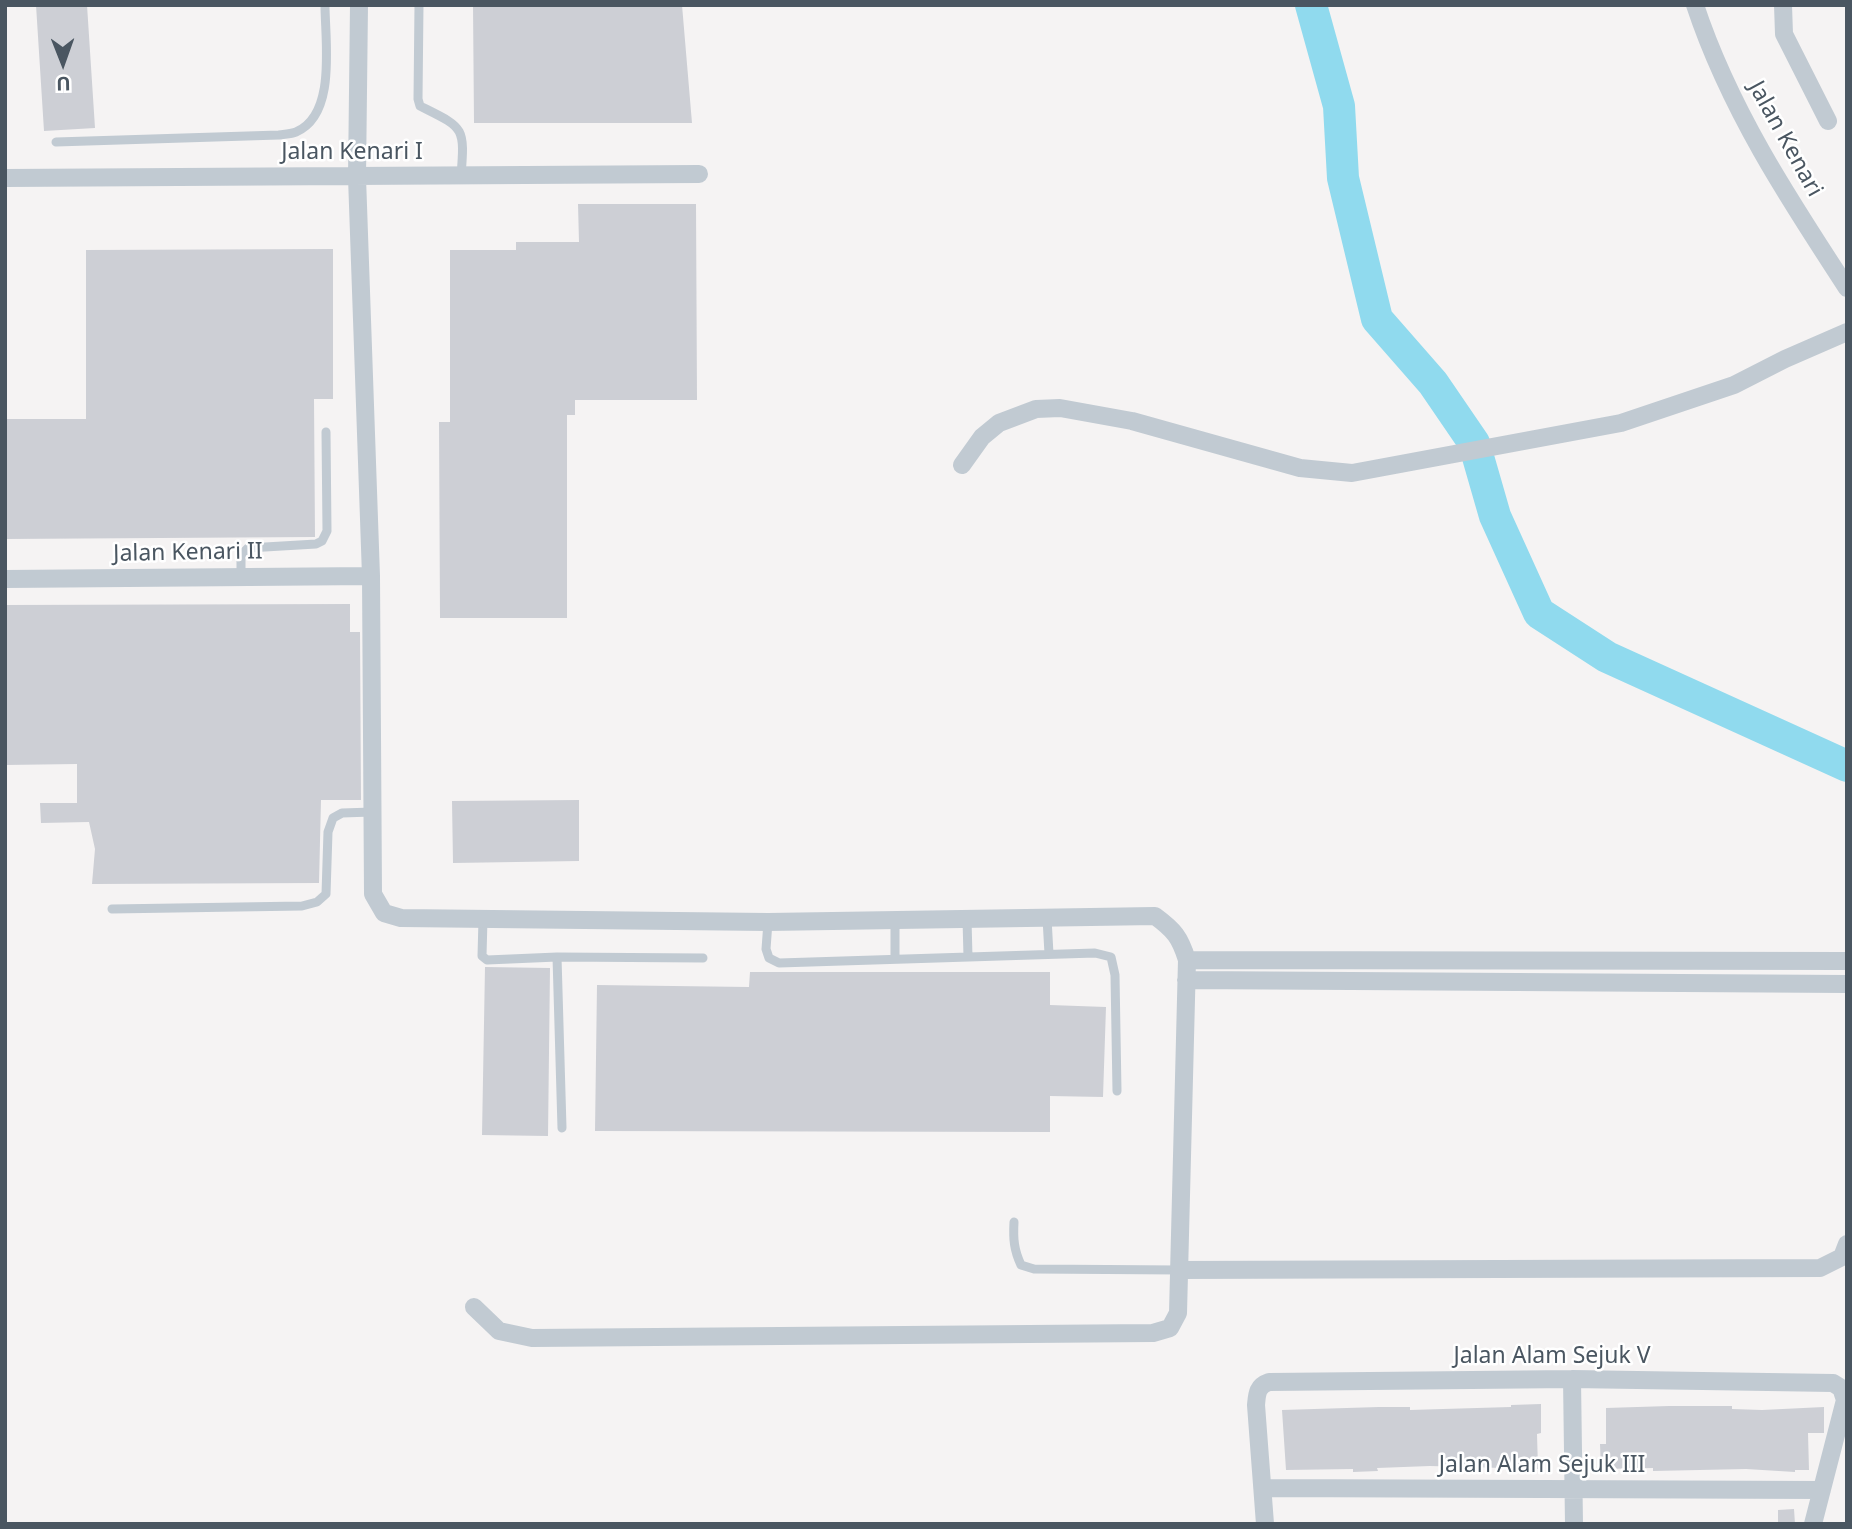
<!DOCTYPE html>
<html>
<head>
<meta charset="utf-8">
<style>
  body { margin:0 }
  #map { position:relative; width:1852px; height:1529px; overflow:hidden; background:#f5f3f3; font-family:"Noto Sans",sans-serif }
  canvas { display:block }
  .frame { position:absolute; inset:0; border:7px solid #4a5661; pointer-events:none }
  .north { position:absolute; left:28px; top:28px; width:70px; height:70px; -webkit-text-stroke:5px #fff; paint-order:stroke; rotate:179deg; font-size:19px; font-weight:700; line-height:28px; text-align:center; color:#4a5661 }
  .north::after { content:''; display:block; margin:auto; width:24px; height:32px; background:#4a5661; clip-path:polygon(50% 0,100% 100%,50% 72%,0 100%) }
</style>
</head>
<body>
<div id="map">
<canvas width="1852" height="1529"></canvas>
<div class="frame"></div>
<div class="north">U</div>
</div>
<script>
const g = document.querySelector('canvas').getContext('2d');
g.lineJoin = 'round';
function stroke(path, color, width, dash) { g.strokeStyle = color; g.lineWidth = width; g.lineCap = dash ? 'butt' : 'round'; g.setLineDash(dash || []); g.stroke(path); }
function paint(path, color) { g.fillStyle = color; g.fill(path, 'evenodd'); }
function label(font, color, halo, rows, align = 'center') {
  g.font = font + ' "Noto Sans",sans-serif'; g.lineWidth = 5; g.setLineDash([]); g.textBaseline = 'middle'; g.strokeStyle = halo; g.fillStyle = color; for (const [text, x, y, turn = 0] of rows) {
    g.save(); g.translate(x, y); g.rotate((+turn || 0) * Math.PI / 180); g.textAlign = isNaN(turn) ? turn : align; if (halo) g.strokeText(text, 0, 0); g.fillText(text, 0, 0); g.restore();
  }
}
const river = new Path2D(`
  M 1311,5 L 1339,106 L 1343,178 L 1377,319 L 1433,383 L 1474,443 L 1495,516 L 1539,613 L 1607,657 L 1847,766`);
const building = new Path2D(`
  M 36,5 L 87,5 L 95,128 L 44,131 Z
  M 473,5 L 682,5 L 692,123 L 474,123 Z
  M 578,204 L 696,204 L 697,400 L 575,400 L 575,415 L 567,415 L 567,618 L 440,618 L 439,422 L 450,422 L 450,250 L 516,250 L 516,242 L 579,242 Z
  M 333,249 L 333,399 L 314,399 L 315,537 L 5,539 L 5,419 L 86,419 L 86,250 Z
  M 350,604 L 350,632 L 360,632 L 361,800 L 321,800 L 319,883 L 92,884 L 95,849 L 89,822 L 41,823 L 40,803 L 77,803 L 77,764 L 5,765 L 5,605 Z
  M 579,800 L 579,861 L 453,863 L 452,801 Z
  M 485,967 L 550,968 L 548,1136 L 482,1135 Z
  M 750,972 L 1050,972 L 1050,1005 L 1106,1007 L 1103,1097 L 1050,1096 L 1050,1132 L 595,1131 L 597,985 L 749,987 Z
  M 1541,1404 L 1541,1433 L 1537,1434 L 1538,1469 L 1430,1466 L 1377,1468 L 1378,1471 L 1353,1472 L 1353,1469 L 1286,1470 L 1282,1410 L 1379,1407 L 1410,1407 L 1410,1410 L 1443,1409 L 1511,1407 L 1511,1405 Z
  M 1669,1406 L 1732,1406 L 1732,1409 L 1762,1410 L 1824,1407 L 1824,1433 L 1808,1433 L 1809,1470 L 1795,1470 L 1795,1472 L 1746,1469 L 1653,1471 L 1653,1468 L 1601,1469 L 1600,1444 L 1606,1444 L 1606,1408 Z
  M 1794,1509 L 1795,1524 L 1778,1524 L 1778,1510 Z`);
const service = new Path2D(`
  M 419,5 L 418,99 L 420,106 C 464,128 465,126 461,176
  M 56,142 L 279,135 C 284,134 291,134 296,132 C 337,115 325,41 325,5
  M 241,577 L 241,555 L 248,548 L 316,544 L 322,541 L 327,531 L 326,432
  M 112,909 L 302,906 L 317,902 L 326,894 L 328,832 L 333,818 L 342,813 L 372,812
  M 1047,918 L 1049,954
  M 483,919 L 482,956 L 487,960 L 557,957
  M 967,919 L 968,957
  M 768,922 L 766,949 L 769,958 L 779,963 L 1095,953 L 1111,957 L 1115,975 L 1117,1091
  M 895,959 L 895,920
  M 562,1128 L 557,957 L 703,958
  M 1014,1222 C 1013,1239 1014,1250 1021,1265 L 1034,1269 L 1179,1270`);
const minor = new Path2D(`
  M 359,5 L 357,177 L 371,576 L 373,894 L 384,913 L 401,918 L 768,922 L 1155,916 C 1174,930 1180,937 1187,960 L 1178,1313 L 1170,1328 L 1153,1333 L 532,1338 L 499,1331 L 474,1307
  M 1695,5 C 1729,108 1788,198 1847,288
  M 1783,5 L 1784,34 L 1828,121
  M 5,178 L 699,174
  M 962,465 L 982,437 L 999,423 L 1036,409 L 1060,408 L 1132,421 L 1300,468 L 1352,473 L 1621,423 L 1734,385 L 1785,359 L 1847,332
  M 5,579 L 371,576
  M 1187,960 L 1847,961
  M 1186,980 L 1847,984
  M 1179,1270 L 1820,1268 L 1842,1257 L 1847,1244
  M 1572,1379 L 1574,1524
  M 1263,1488 L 1822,1490
  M 1265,1524 L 1256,1405 C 1257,1394 1257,1386 1269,1382 L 1572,1379 L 1833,1383 L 1841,1388 L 1845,1400 L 1813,1524`);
const streetNames = [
  ["Jalan Kenari",1785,139,61],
  ["Jalan Kenari I",352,152],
  ["Jalan Kenari II",188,553,-1],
  ["Jalan Alam Sejuk V",1552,1356],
  ["Jalan Alam Sejuk III",1542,1465]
];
stroke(river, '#90daee', 32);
paint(building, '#cdcfd5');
stroke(service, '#c1cad2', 9);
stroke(minor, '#c1cad2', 18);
label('23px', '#4a5661', '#fff', streetNames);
</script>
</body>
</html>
